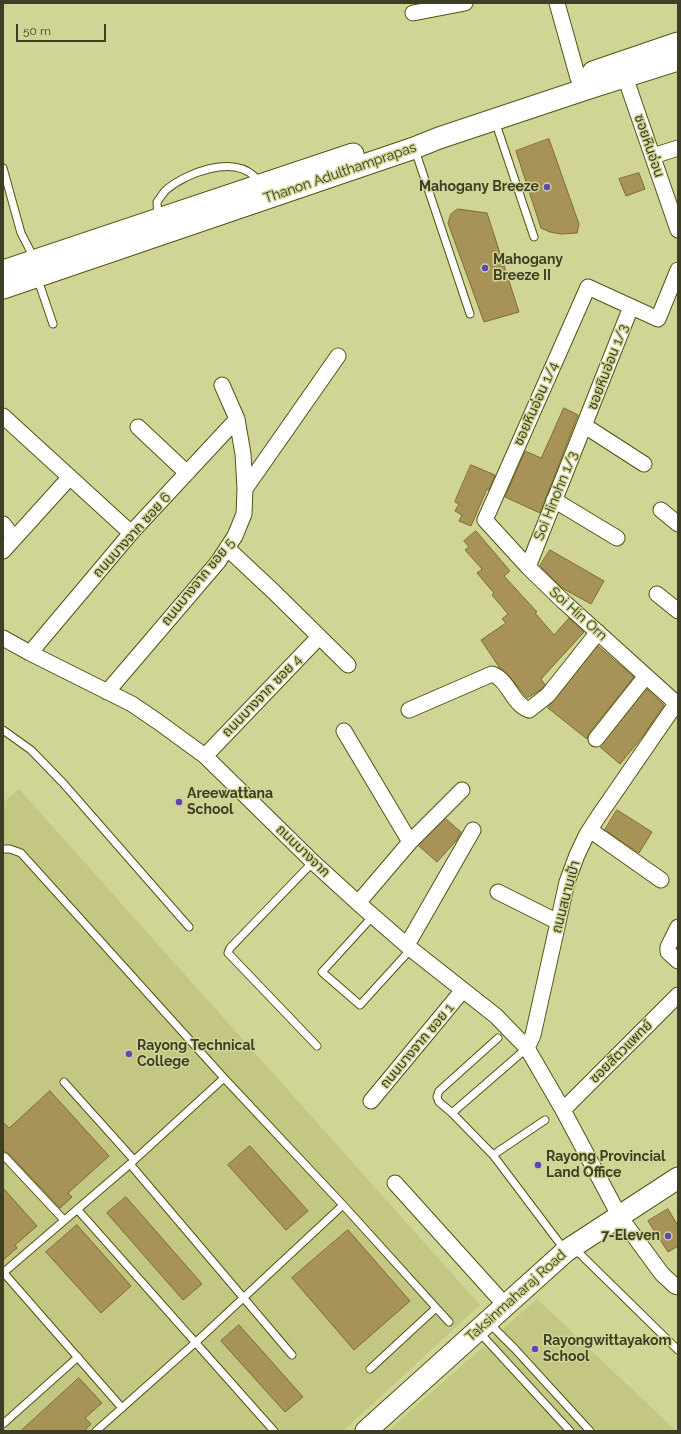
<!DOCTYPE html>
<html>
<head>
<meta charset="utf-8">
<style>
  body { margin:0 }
  #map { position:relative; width:681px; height:1434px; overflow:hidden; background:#d0d494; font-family:Raleway,sans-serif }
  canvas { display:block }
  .frame { position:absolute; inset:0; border:4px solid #3d3e25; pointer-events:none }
  .scale { position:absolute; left:16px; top:24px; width:90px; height:18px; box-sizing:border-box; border:2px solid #3d3e25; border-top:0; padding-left:5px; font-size:12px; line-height:14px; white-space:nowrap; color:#3d3e25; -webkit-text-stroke:3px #d0d494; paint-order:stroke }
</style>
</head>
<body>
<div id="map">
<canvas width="681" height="1434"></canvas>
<div class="frame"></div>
<div class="scale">50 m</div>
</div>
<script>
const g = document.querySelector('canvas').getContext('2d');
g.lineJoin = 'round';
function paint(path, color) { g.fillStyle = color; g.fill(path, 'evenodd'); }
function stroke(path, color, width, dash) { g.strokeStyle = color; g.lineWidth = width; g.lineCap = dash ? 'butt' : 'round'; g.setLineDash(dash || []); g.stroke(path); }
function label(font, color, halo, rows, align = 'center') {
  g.font = font + ' Raleway,"Noto Sans Thai",sans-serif'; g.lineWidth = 3; g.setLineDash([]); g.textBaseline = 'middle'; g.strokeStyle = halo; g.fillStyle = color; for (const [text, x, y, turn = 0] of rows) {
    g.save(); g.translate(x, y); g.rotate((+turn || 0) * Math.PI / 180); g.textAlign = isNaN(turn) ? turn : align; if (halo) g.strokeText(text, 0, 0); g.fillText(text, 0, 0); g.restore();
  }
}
const built = new Path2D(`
  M 19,789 L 480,1305 L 343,1431 L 3,1431 L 3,803 Z
  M 537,1299 L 676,1431 L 388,1431 Z`);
const building = new Path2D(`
  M 549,139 L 579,224 L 577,233 L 561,234 L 550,232 L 541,228 L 516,151 Z
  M 639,173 L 645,189 L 626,196 L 619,179 Z
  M 458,209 L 487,213 L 519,312 L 484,322 L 448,223 L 451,214 Z
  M 564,408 L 578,415 L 540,513 L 505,497 L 525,451 L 541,458 Z
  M 471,465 L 495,475 L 489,490 L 487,489 L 471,526 L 459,521 L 462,515 L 455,511 L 459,504 L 455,502 Z
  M 476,531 L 510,571 L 504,576 L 537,612 L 535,613 L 554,635 L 569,618 L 584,632 L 541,679 L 545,685 L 542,689 L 527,698 L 509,676 L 499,667 L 481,640 L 506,623 L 502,619 L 508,614 L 492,595 L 494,593 L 477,573 L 482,569 L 465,550 L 469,547 L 464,541 Z
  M 550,550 L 604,581 L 591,604 L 562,588 L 540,566 Z
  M 598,646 L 634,677 L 589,733 L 587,739 L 548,708 Z
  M 647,689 L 664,705 L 643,736 L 620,764 L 600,747 Z
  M 617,810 L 652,832 L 639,853 L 605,830 Z
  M 446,819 L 461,832 L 456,841 L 437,862 L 419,846 Z
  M 50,1091 L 109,1156 L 68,1193 L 72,1197 L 60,1208 L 9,1154 L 3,1151 L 3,1122 L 9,1128 Z
  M 250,1146 L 308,1211 L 286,1230 L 228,1165 Z
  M 3,1188 L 37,1226 L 15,1245 L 17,1248 L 3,1260 Z
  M 126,1197 L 202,1284 L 183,1300 L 107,1213 Z
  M 668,1209 L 678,1226 L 678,1246 L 668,1252 L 648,1221 Z
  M 77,1225 L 131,1286 L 101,1313 L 46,1252 Z
  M 348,1230 L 410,1301 L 354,1350 L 292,1278 Z
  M 239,1325 L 303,1397 L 285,1412 L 221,1341 Z
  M 79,1378 L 102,1403 L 85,1418 L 91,1424 L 84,1431 L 21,1431 Z`);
const lane = new Path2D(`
  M 495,121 L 534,237
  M 415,150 L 470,314
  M 3,168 L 21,233 L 34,258
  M 158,217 L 157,202 C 160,198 163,193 166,190 C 186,173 232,155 254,176 C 256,178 257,182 259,184
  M 37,277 L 53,324
  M 3,730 L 31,750 L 63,783 L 189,927
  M 3,849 L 10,849 L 21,853 L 224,1078 L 343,1205 L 449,1322
  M 313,862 L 230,948 L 228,953 L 317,1046
  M 373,916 L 322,972 L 360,1005 L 411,949
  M 527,1048 L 452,1113 L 493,1155 L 564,1249
  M 64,1082 L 134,1160
  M 452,1113 L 439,1102 L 437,1097 L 439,1091 L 498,1038
  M 493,1155 L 545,1120
  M 5,1157 L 64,1220
  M 130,1164 L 292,1355
  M 77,1209 L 274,1431
  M 574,1248 L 678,1350
  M 3,1272 L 122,1408
  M 3,1273 L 130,1164 L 224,1078
  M 489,1323 L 514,1348 L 590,1431
  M 479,1332 L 570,1431
  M 370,1369 L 436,1308
  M 3,1424 L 78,1357
  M 96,1431 L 196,1342 L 343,1205`);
const street = new Path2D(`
  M 557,3 L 578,78
  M 413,13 L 465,3
  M 622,68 L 678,230
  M 653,156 L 678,148
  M 3,416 L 131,533
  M 585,426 L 644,464
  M 138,427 L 187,473
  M 245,489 L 338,356
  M 554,500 L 617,538
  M 661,510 L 678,524
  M 3,524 L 14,538
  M 227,548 L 274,592 L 348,665
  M 3,551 L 70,477
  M 528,567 L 631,307
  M 657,594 L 678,611
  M 3,638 L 30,653 L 132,704 L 157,721 L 205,756 L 313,862 L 358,903 L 411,949 L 496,1016 L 527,1048 L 563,1110 L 620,1217 L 662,1274 L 675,1286 L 678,1287
  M 30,653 L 131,533 L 237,419
  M 107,692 L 218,562 L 235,536 L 244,514 L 245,489 L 243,454 L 237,419 L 222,385
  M 676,703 L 563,601 L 528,567 L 485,520 L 588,287 L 658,319 L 678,270
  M 409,710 L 492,674 C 509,680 512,704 529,710 L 548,695 L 598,632
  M 344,731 L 410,842
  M 596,739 L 646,676
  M 205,756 L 319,637
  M 590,830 L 661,880
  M 498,892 L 558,922
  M 358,903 L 410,842 L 462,790
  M 678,927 L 668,947 L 668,952 L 678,961
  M 407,945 L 473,830
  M 527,1048 L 533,1035 L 567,882 L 577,855 L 587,834 L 598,817 L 678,701
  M 371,1101 L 463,990
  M 563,1110 L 678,995
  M 395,1183 L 505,1305`);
const secondary = new Path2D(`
  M 593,72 L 678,43
  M 3,271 L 353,154
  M 3,288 L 414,148 L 439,138 L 586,89 L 678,60
  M 366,1431 L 566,1251 L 678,1178`);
const markers = [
  [547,187,4,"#6442ba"],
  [485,268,4,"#6442ba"],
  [179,802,4,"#6442ba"],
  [129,1054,4,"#6442ba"],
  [538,1165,4,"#6442ba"],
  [668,1236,4,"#6442ba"],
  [535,1349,4,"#6442ba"]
];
const streetNames = [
  ["ซอยหินอ่อน",649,146,71],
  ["Thanon Adulthamprapas",340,173,-19],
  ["ซอยหินอ่อน 1/3",608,367,-69],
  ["ซอยหินอ่อน 1/4",536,404,-66],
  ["Soi Hinohn 1/3",556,496,-68],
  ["ถนนบางจาก ซอย 6",132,535,-48],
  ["ถนนบางจาก ซอย 5",198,582,-51],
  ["Soi Hin Orn",578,614,42],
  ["ถนนบางจาก ซอย 4",262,696,-46],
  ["ถนนบางจาก",303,851,44],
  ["ถนนสนามเป้า",566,897,-75],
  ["ถนนบางจาก ซอย 1",417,1046,-50],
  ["ซอยสัตวแพทย์",621,1052,-45],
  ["Taksinmaharaj Road",516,1296,-42]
];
const poiNames = [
  ["Mahogany Breeze",539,187,"right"],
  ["Mahogany",493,260],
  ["Breeze II",493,276],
  ["Areewattana",187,794],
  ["School",187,810],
  ["Rayong Technical",137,1046],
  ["College",137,1062],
  ["Rayong Provincial",546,1157],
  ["Land Office",546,1173],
  ["7-Eleven",660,1236,"right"],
  ["Rayongwittayakom",543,1341],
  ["School",543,1357]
];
paint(built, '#c3c782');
paint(building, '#a79357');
stroke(building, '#7f6b2f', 1);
stroke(lane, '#525415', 9);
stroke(street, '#525415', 17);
stroke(secondary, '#525415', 23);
stroke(lane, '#fff', 7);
stroke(street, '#fff', 15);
stroke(secondary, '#fff', 21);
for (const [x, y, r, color] of markers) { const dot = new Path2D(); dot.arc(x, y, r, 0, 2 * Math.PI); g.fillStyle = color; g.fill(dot); stroke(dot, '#d0d494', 1.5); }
label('14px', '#3d3e25', '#d0d494', streetNames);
label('bold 14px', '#3d3e25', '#d0d494', poiNames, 'left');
</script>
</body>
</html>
